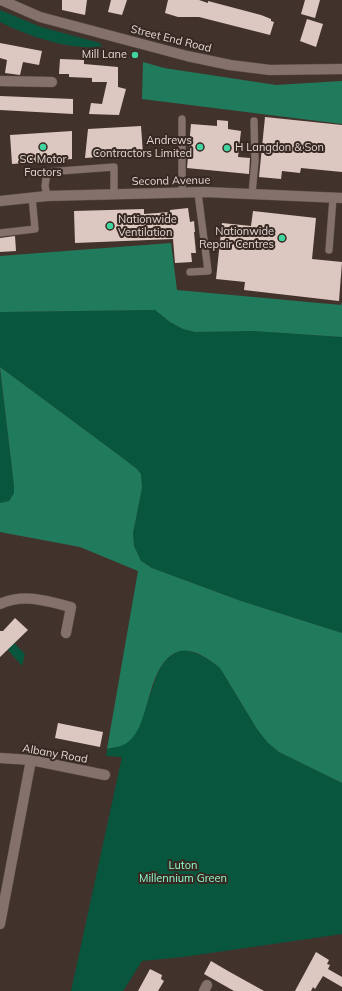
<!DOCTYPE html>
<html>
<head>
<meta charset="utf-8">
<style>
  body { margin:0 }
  canvas { display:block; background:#42322c }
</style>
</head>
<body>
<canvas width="342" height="991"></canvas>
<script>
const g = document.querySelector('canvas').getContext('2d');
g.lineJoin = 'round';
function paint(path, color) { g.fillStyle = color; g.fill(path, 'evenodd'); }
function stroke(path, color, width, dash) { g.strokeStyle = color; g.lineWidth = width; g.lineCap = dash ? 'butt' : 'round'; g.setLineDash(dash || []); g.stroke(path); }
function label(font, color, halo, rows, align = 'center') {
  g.font = font + ' Mulish,sans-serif'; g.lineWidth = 4; g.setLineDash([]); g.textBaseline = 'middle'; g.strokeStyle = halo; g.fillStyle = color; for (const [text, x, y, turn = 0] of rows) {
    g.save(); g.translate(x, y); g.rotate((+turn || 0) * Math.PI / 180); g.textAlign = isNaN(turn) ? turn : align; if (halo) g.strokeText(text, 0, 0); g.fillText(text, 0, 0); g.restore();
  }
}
const green = new Path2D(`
  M 0,10 L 41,27 L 100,43 L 102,46 C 74,52 25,35 0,22 Z
  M 155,310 L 170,322 L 183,329 L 195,332 L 253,331 L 342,337 L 342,633 L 241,601 L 152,568 L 141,561 L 134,546 L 133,533 L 142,488 L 141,474 L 137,469 L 116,453 L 0,367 L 0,312 Z
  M 0,369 L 14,486 L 14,493 L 9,501 L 0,503 Z
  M 14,643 L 25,654 L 22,666 L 8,650 Z
  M 185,650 C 200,654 208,658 220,668 L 257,729 L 267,742 L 279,752 L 342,783 L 342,934 L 183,957 L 142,961 L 123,991 L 71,991 L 122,757 L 106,756 L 107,749 L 120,746 L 139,727 L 157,675 L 162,665 L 169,657 L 177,652 Z`);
const forest = new Path2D(`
  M 143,62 L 164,68 L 276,85 L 342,81 L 342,124 L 142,99 Z
  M 171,243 L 177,290 L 341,305 L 342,302 L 342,337 L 253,331 L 195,332 L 183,329 L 170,322 L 155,310 L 0,312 L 0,256 Z
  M 0,367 L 116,453 L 137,469 L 141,474 L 142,488 L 133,533 L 134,546 L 141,561 L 152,568 L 241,601 L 342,633 L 342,783 L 279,752 L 267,742 L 257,729 L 220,668 C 207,658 189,644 173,654 C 146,671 150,726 128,742 C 122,747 114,747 107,749 L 138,571 L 80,547 L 0,532 L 0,503 L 9,501 L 14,493 L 14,486 Z`);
const building = new Path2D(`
  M 62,0 L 87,0 L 85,15 L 62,10 Z
  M 111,0 L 127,0 L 122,15 L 108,12 Z
  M 168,0 L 199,0 L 208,3 L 208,1 L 261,15 L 271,19 L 271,21 L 274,22 L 270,35 L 199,17 L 178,17 L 165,13 Z
  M 305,0 L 320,0 L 315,18 L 301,14 Z
  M 307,19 L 323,24 L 316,47 L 300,41 Z
  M 0,43 L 42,51 L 39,65 L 23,62 L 20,75 L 5,73 L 7,60 L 0,58 Z
  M 60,59 L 84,60 L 84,64 L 118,67 L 118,87 L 126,89 L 119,115 L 89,114 L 91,103 L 102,104 L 107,82 L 92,82 L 92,78 L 69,77 L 69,74 L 59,74 Z
  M 0,96 L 73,99 L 73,114 L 0,110 Z
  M 265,117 L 342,125 L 342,172 L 301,168 L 300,173 L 282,171 L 281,179 L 259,177 Z
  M 217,120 L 228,121 L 228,129 L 241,131 L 238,157 L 250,158 L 249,174 L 187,168 L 191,124 L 217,126 Z
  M 141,126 L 143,154 L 85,158 L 88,129 Z
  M 72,131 L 72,159 L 12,164 L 10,135 Z
  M 188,208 L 190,222 L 194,221 L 195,232 L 194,232 L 196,253 L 191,253 L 192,262 L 175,263 L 173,239 L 75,243 L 74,211 L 144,209 L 144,214 L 170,212 L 170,210 Z
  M 253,211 L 316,218 L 312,259 L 342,262 L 339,301 L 244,290 L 245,282 L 216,279 L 222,223 L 251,226 Z
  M 15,236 L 16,251 L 0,252 L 0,238 Z
  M 15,618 L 28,630 L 0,657 L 0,631 L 3,631 Z
  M 58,723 L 103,732 L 100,747 L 55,738 Z
  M 316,952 L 329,960 L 327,964 L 330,965 L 328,969 L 342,977 L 342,987 L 323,976 L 315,989 L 313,987 L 311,991 L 295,991 Z
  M 211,961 L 228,971 L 264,991 L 234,991 L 204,974 Z
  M 150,969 L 162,975 L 161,979 L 164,981 L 158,991 L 138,991 Z`);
const service = new Path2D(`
  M 182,119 L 182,193
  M 252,194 L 255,161 L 254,121
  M 47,196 L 45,186 L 47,172 L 114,167 L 114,194
  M 0,233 L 35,229 L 32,197
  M 329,250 L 333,198
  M 190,272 L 208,271 L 198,193`);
const minor = new Path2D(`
  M 0,81 L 52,82
  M 0,201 L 47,196 L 205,192 L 342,198
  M 0,604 C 24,593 47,601 71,607 L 66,633
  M 0,758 L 31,760 L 105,775
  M 0,924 L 31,760
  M 204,991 L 207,985`);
const tertiary = new Path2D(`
  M 1,0 L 40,17 L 187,56 L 230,65 L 270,70 L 342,69`);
const markers = [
  [135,55,4,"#42d4a0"],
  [43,147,4,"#42d4a0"],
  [200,147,4,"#42d4a0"],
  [227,148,4,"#42d4a0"],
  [110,226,4,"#42d4a0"],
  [282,238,4,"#42d4a0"]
];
const streetNames = [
  ["Street End Road",171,39,14],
  ["Second Avenue",171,181,-1],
  ["Albany Road",55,754,10]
];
const poiNames = [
  ["Mill Lane",127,55],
  ["Andrews",192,141],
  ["Contractors Limited",192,154],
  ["H Langdon & Son",235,148,"left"],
  ["SC Motor",43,160,"center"],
  ["Factors",43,173,"center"],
  ["Nationwide",118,220,"left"],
  ["Ventilation",118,233,"left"],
  ["Nationwide",274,232],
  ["Repair Centres",274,245]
];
const parkNames = [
  ["Luton",183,866],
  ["Millennium Green",183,879]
];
paint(green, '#07563d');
paint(forest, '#207b5c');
paint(building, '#ddc8c1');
stroke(service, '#5c4e4a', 8);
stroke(minor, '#5c4e4a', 11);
stroke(tertiary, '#5c4e4a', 11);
stroke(service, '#84716b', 7);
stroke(minor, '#84716b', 10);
stroke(tertiary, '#84716b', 10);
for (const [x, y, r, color] of markers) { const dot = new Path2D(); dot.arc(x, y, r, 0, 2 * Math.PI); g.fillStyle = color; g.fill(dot); stroke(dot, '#372822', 1.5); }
label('11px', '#e2d7d4', '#372822', streetNames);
label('11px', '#e2d7d4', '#372822', poiNames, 'right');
label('11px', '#8efdce', '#372822', parkNames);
</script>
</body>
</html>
